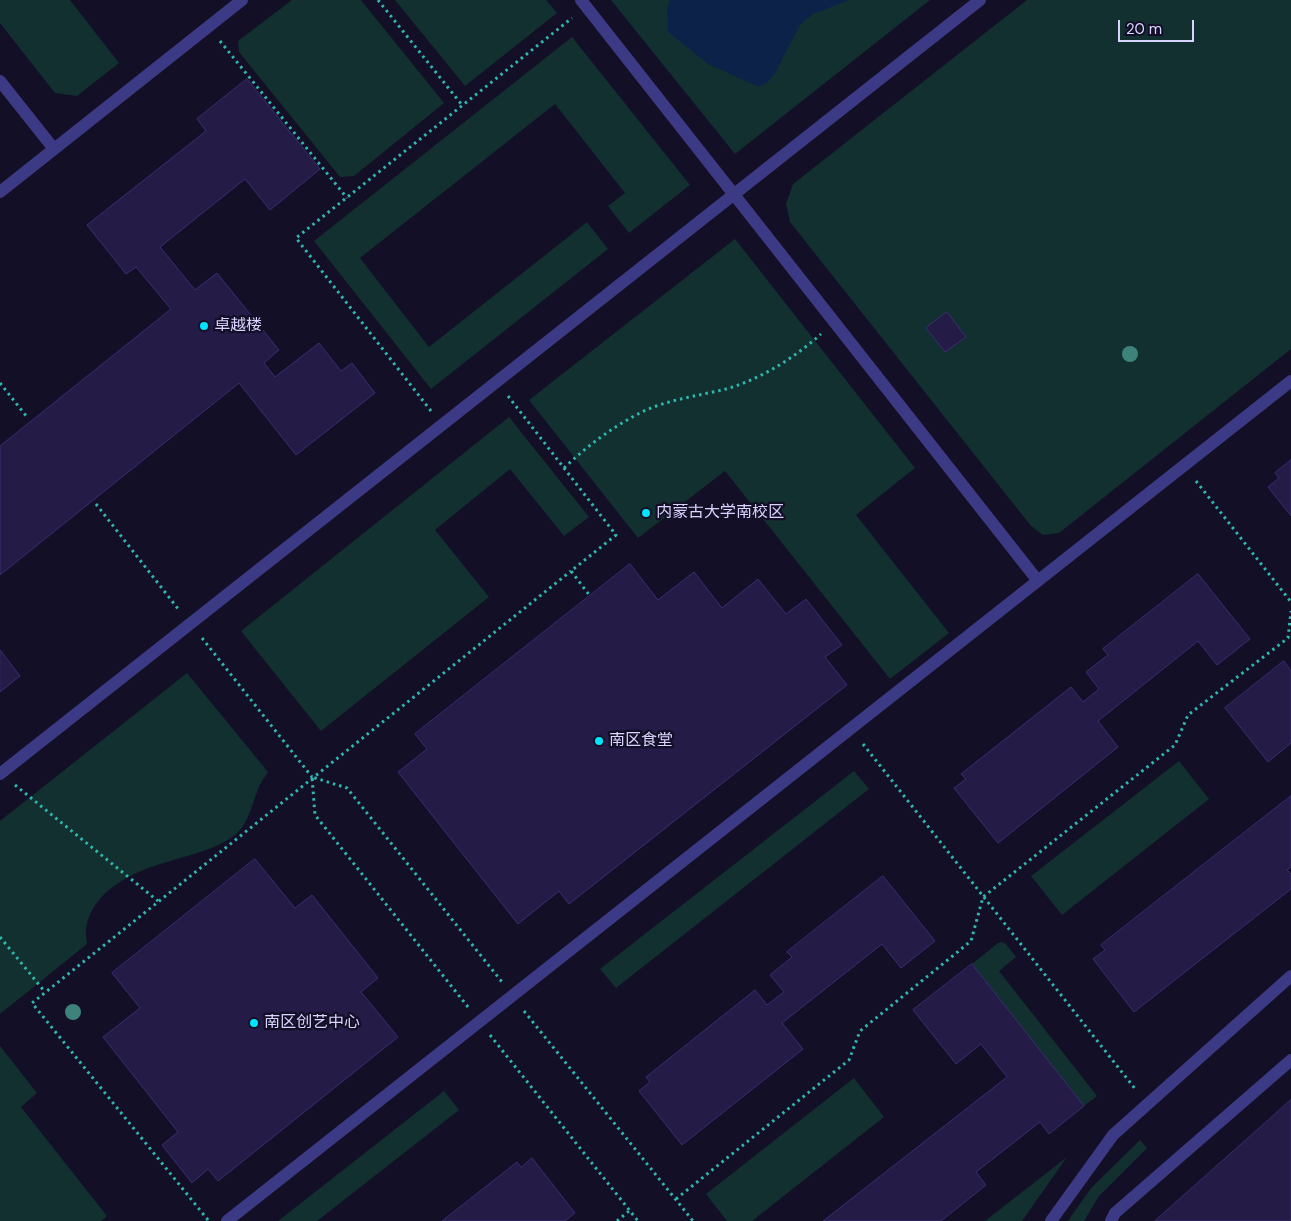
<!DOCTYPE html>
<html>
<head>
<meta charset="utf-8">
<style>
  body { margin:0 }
  #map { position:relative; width:1291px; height:1221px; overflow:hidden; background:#130f26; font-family:"DM Sans",sans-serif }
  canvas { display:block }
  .scale { position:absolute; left:1118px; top:20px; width:76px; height:22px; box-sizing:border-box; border:2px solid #d9d4ff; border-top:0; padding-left:6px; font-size:15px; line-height:18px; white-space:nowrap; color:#d9d4ff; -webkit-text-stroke:4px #130f26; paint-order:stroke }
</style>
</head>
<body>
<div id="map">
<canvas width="1291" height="1221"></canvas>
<div class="scale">20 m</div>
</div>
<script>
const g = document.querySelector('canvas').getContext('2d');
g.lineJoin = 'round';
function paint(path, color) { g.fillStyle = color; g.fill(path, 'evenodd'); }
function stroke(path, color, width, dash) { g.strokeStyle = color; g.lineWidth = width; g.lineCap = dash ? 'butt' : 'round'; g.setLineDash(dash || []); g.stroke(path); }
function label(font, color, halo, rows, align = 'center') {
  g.font = font + ' "DM Sans","Noto Sans SC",sans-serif'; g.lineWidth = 4.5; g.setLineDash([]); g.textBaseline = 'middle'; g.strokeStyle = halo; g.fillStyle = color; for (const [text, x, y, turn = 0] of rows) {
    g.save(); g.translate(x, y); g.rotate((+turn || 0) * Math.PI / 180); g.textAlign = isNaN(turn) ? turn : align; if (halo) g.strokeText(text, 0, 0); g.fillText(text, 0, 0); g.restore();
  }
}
const green = new Path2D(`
  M 0,0 L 70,0 L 119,63 L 77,96 L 55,93 L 0,23 Z
  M 292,0 L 361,0 L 444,103 L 354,176 L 340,177 L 239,52 L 238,41 Z
  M 395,0 L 546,0 L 557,13 L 465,86 Z
  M 611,0 L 930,0 L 735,154 Z
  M 1027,0 L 1291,0 L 1291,349 L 1059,533 L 1043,535 L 1031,526 L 790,222 L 786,204 L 793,184 Z
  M 572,37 L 690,185 L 629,233 L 608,206 L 625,193 L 555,104 L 360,258 L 429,347 L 587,222 L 608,249 L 431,389 L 314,241 Z
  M 735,239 L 915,468 L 856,515 L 949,633 L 890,679 L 725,471 L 638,538 L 529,400 Z
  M 509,417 L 589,517 L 564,536 L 510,469 L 435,530 L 489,597 L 321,731 L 241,631 Z
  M 187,673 L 268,772 C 264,778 259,785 257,792 C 252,805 248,823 237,833 C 220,849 188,855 167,862 C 134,871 91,891 86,929 C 85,934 87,940 87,944 L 0,1014 L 0,821 Z
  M 1179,761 L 1209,799 L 1062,915 L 1031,876 Z
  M 854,771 L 869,789 L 616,988 L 600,969 Z
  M 1002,942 L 1006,944 L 1016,957 L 999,971 L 1097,1096 L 1084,1106 L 972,964 L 998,943 Z
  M 0,1046 L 37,1093 L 21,1107 L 107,1216 L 101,1221 L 0,1221 Z
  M 854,1078 L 884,1117 L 752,1221 L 727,1221 L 706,1194 Z
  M 444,1091 L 459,1110 L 317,1221 L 278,1221 Z
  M 1140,1140 L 1147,1148 L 1099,1196 L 1084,1221 L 1068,1221 L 1091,1188 Z
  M 1067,1157 L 1022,1221 L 985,1221 Z`);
const water = new Path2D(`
  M 670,0 L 849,0 L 813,14 L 800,25 L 775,73 L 768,82 L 759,87 L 708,64 L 668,32 L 667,9 Z`);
const building = new Path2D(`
  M 247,79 L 320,169 L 270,210 L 245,179 L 160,247 L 195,290 L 217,273 L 279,350 L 264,363 L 275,377 L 319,343 L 341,371 L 352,363 L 375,393 L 296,455 L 239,383 L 0,575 L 0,446 L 171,309 L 136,267 L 126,274 L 87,225 L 206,131 L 197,119 Z
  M 947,312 L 966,337 L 945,352 L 926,328 Z
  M 1291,460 L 1291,516 L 1268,487 L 1279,478 L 1275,473 Z
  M 630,564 L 658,600 L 694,572 L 722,608 L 758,579 L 786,614 L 806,599 L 842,645 L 825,657 L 847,685 L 569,904 L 559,891 L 518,924 L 398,772 L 427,749 L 415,734 Z
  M 1198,574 L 1250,639 L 1217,665 L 1198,641 L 1098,721 L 1118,747 L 998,843 L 954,788 L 966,779 L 961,774 L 1071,687 L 1083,702 L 1099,689 L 1086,672 L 1108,655 L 1103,649 Z
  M 0,650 L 20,676 L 0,692 Z
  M 1284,661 L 1291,671 L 1291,743 L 1268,762 L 1225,708 Z
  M 1291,796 L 1291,867 L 1287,870 L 1291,874 L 1291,889 L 1134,1012 L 1093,959 L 1105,950 L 1101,945 Z
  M 255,859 L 295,908 L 312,895 L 378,978 L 361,992 L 398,1037 L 218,1181 L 208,1169 L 192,1183 L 162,1145 L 178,1132 L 103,1037 L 140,1008 L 112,973 Z
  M 883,876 L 935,941 L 901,968 L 882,944 L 782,1023 L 803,1049 L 682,1145 L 639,1091 L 650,1082 L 646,1077 L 755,990 L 767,1005 L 784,992 L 770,975 L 792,957 L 787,952 Z
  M 972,964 L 1084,1106 L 1049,1134 L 1040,1122 L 976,1172 L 986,1185 L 941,1221 L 823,1221 L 1007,1077 L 981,1044 L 956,1064 L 913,1010 Z
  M 1291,1100 L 1291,1221 L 1155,1221 Z
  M 532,1158 L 575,1213 L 565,1221 L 442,1221 L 517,1162 L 521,1167 Z`);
const path = new Path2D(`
  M 378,0 L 462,105
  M 220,41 L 347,198
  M 0,383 L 27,417
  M 508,396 L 616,535 L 571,571 L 590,596
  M 431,411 L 296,238 L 572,18
  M 564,468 C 586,447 611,428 638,414 C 664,400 698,396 726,389 C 761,379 794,358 821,334
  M 1196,481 L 1291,602
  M 96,504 L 179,610
  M 202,638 L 312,777
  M 863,744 L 1136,1090
  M 15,785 L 158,901
  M 0,937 L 45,992
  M 468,1007 L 315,815 L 312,777 L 347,788 L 502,982
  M 524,1011 L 693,1221
  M 490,1035 L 638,1221
  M 676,1199 L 849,1060 L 860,1031 L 971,941 L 983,897 L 1175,745 L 1188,715 L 1288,638 L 1291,611
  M 208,1220 L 32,1003 L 571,571
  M 617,1221 L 629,1211`);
const lane = new Path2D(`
  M 581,0 L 1038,581
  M 0,81 L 54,149
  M 0,192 L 242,0
  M 0,774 L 980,0
  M 227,1221 L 1291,381
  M 1051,1221 L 1113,1135 L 1291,976
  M 1111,1221 L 1115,1213 L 1291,1060`);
const trees = [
  [1130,354],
  [73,1012]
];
const markers = [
  [204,326,5,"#00e5ff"],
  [646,513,5,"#00e5ff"],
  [599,741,5,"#00e5ff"],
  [254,1023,5,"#00e5ff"]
];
const poiNames = [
  ["卓越楼",214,326],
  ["内蒙古大学南校区",656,513],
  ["南区食堂",609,741],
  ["南区创艺中心",264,1023]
];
paint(green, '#12302f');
paint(water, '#0c2248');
paint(building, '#241b47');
stroke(building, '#3b2d73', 1);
stroke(path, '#2fb8b0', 3, [2.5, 4]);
stroke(lane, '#3d3a85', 12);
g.fillStyle = '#3d827b';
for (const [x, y] of trees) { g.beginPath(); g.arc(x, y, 8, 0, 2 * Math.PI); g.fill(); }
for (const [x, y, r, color] of markers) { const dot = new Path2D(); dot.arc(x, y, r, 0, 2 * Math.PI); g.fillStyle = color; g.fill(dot); stroke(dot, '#130f26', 2); }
label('16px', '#d9d4ff', '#130f26', poiNames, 'left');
</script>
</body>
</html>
